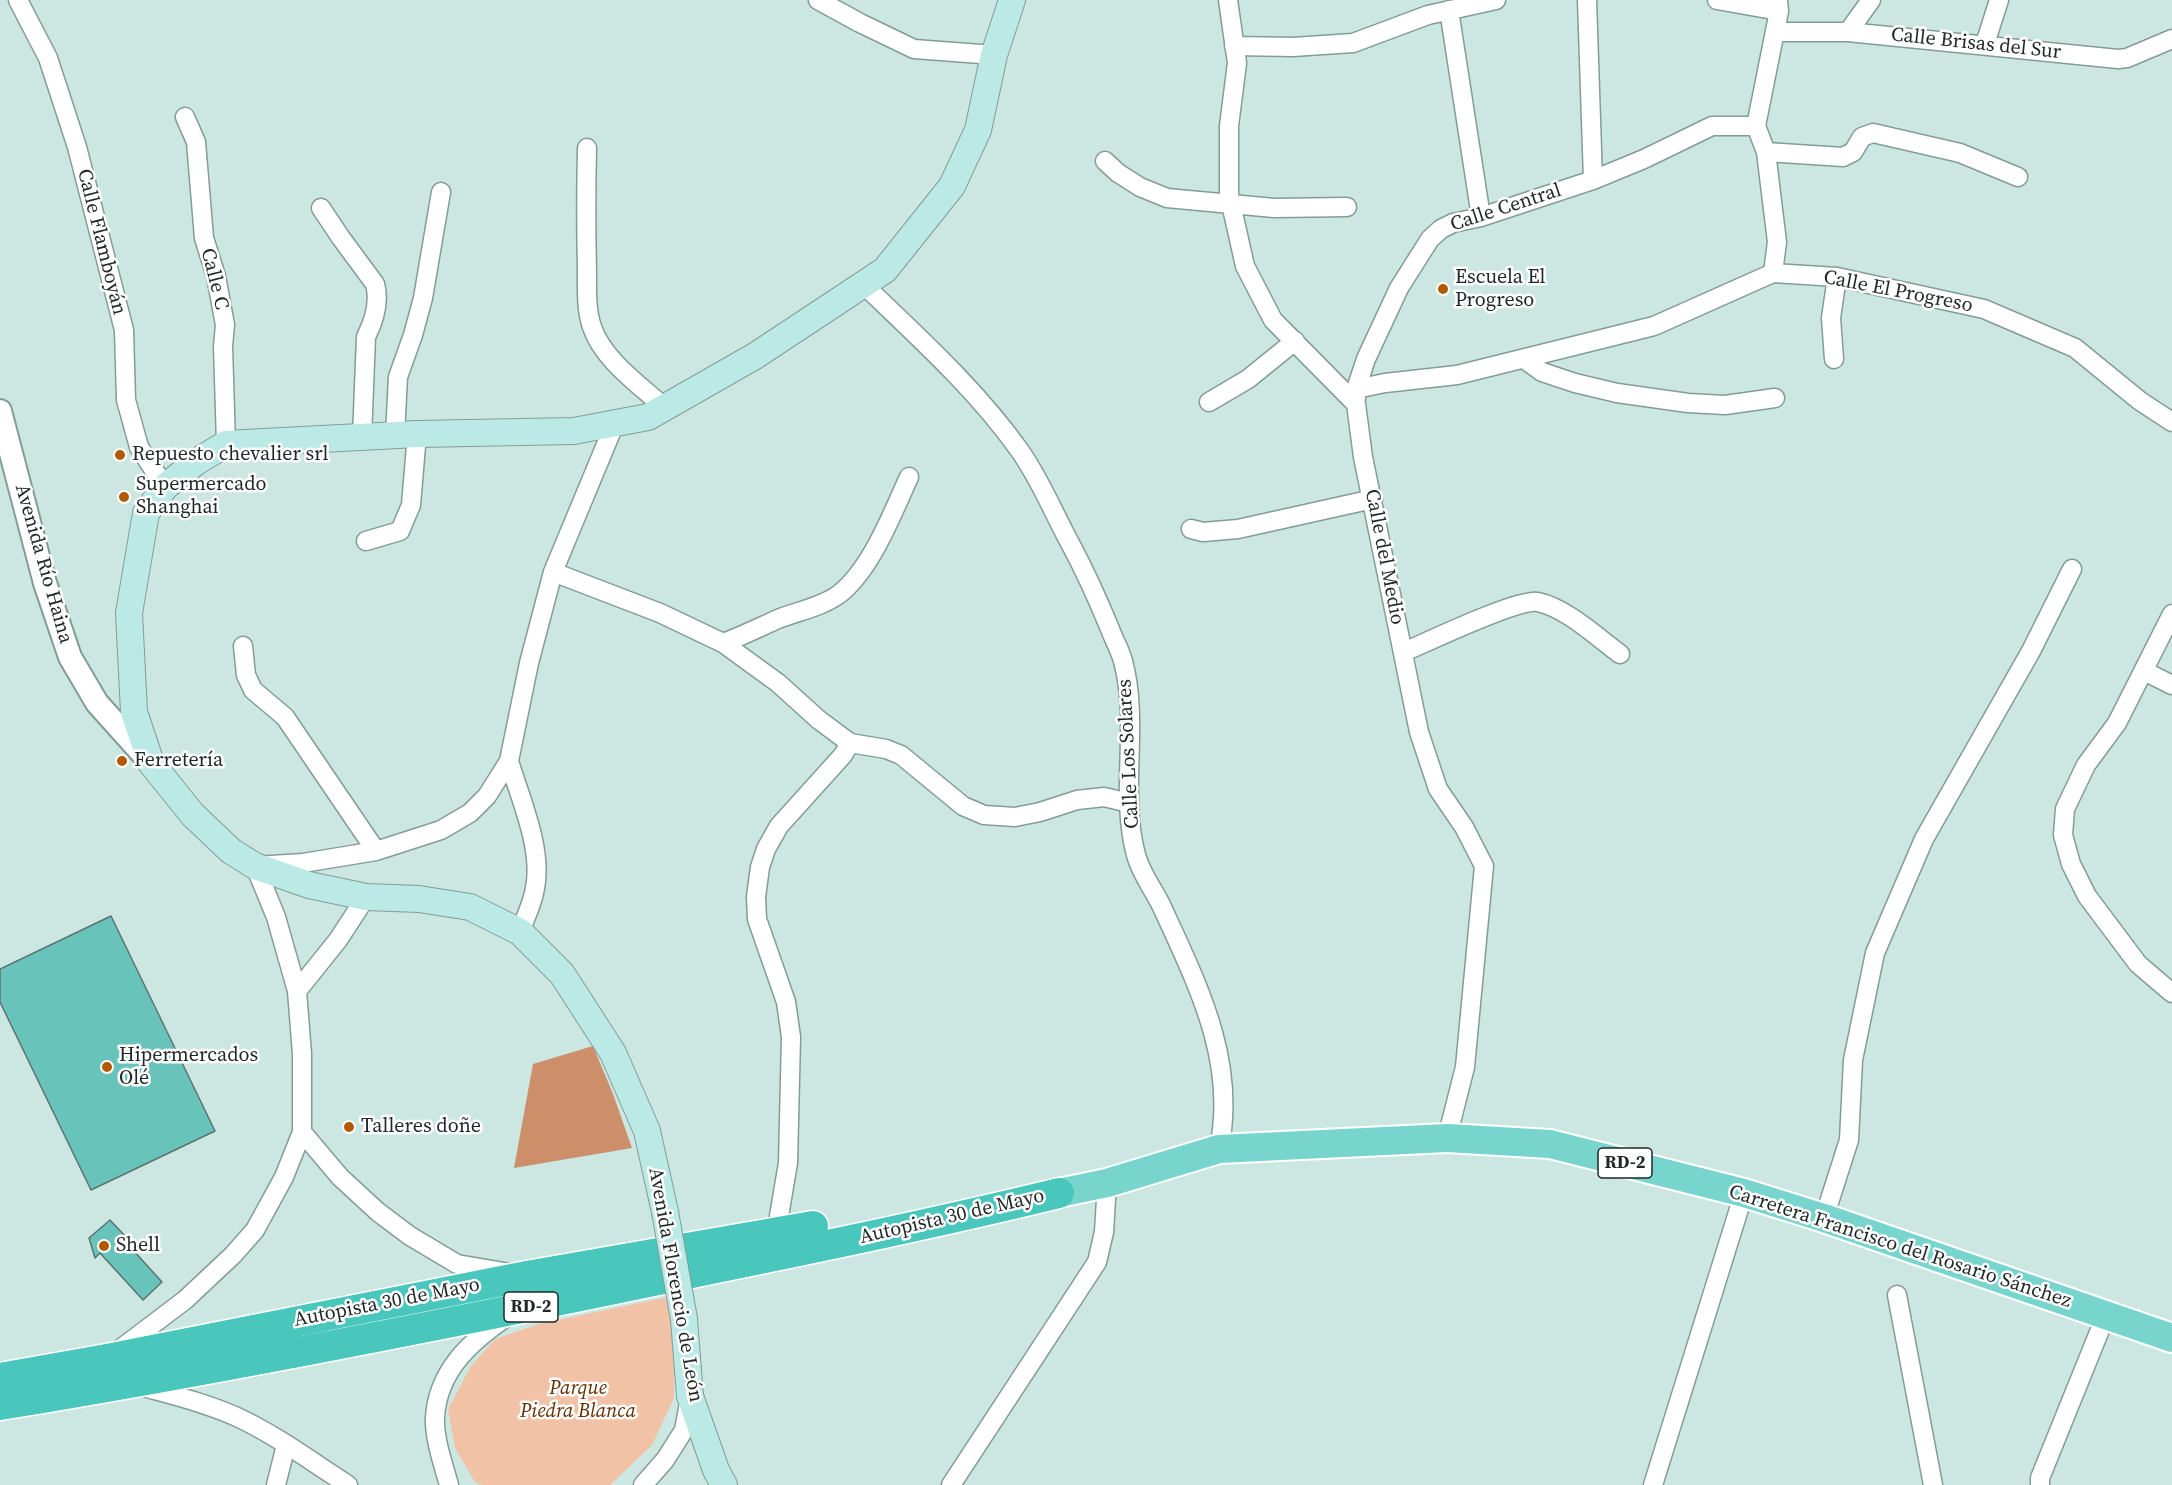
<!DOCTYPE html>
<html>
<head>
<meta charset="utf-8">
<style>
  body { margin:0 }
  canvas { display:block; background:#cce6e2 }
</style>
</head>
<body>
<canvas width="2172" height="1485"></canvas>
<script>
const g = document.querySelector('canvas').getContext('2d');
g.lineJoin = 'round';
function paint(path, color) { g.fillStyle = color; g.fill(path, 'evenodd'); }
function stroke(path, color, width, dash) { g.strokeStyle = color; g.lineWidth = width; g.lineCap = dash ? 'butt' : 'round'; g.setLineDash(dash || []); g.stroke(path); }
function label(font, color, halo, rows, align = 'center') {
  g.font = font + ' "Source Serif 4",serif'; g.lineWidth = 5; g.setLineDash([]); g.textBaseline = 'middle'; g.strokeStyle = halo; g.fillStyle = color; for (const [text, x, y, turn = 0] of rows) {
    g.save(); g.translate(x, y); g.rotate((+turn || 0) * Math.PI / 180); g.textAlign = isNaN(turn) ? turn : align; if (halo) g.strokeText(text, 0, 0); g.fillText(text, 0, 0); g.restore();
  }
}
const green = new Path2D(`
  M 668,1297 L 674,1350 L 674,1398 L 652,1445 L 610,1485 L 482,1485 L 475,1482 L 455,1448 L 448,1409 L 471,1366 L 495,1339 L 539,1324 Z`);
const forest = new Path2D(`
  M 593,1046 L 613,1094 L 632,1148 L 514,1168 L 533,1064 Z`);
const building = new Path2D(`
  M 111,916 L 215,1131 L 91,1190 L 0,1002 L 0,969 Z
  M 110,1220 L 126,1237 L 123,1239 L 162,1282 L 143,1300 L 100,1253 L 95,1258 L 89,1238 Z`);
const minor = new Path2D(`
  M 18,0 L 48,58 L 77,147 L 124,330 L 126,400 L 139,447 L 165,487
  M 818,0 L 860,23 L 914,49 L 994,55
  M 1228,0 L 1237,63 L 1229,126 L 1229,195 L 1245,266 L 1273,320 L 1356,404 L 1363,457 L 1419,732 L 1438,789 L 1464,827 L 1484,866 L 1465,1067 L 1447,1138
  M 1587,0 L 1593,180
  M 1717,0 L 1779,11
  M 1449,10 L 1481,217
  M 1775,32 L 1848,32 L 2118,59 L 2127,58 L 2172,39
  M 1848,32 L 1871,0
  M 1985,44 L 1999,0
  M 1234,46 L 1293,47 L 1353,43 L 1428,15 L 1496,0
  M 185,117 L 196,142 L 204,238 L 216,276 L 225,325 L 223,346 L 226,444
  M 587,148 C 586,189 586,230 587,272 C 587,289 586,310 592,327 C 603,360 640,385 665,408
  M 1766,152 L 1843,157 L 1853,152 L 1862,137 L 1873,133 L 1960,153 L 2018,177
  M 1105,161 L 1118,173 L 1140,187 L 1167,198 L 1274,208 L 1347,207
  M 321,208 L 341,238 L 375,284 C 380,302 374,321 366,337 L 362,437
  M 1773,273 L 1777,242 L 1766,152 L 1756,126 L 1779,11 L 1778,0
  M 863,284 C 918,337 976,389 1020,451 C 1041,481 1054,514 1071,545 C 1086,573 1098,600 1110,629 C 1114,640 1120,650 1123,661 C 1140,724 1119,792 1136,855 C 1141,874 1154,890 1162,907 C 1198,986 1237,1061 1219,1149
  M 1524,359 L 1542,372 L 1575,383 L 1617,393 L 1688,403 L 1725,405 L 1775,398
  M 1834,359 L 1831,318 L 1837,277
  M 1356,389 L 1385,383 L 1457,375 L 1654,326 L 1773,273 L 1837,277 L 1984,309 L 2075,348 L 2140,401 L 2172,422
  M 1356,399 L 1356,389 L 1366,359 L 1399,288 L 1430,239 L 1441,229 L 1453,223 L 1481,217 L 1593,180 L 1644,159 L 1712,126 L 1756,126
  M 1209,402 L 1248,379 L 1295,341
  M 395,435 L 398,377 L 413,335 L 423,298 L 441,192
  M 1191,529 L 1203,532 L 1238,529 L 1373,499
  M 366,541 L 400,531 L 411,505 L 417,434
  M 553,572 L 660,613 L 723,643 L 778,683 L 819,720 L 850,743 L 886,749 L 901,755 L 963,806 L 984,815 L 1015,817 L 1040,812 L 1077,800 L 1104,797 L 1129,803
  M 2172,614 L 2117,723 L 2086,765 L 2065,809 L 2063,835 L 2071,864 L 2087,896 L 2138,964 L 2172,993
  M 723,643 C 742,636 760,627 778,619 C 798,611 821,607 838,595 C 871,570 892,514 909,477
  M 243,646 L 246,675 L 253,690 L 285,717 L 376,851
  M 1404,652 C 1427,642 1519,598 1538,602 C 1566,608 1597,637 1620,654
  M 2144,671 L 2172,685
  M 509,761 C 520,798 543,849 535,888 C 533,903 525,918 520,932
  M 297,991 L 338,940 L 366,897
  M 302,1132 L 340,1177 L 378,1212 L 410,1236 L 457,1264 L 510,1273
  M 1824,1218 L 1849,1140 L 1853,1060 L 1875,953 L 1924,839 L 2031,651 L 2072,569
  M 776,1234 L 788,1163 L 791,1037 L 786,1002 L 757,919 L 756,897 L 760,867 L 766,849 L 779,826 L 843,755 L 850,743
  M 1897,1295 L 1933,1485
  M 115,1353 L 185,1300 L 233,1255 L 255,1230 L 284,1177 L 302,1132 L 302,1054 L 297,991 L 276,917 L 255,866 L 303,863 L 376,851 L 441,830 L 470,813 L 487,796 L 509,761 L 529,663 L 553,572 L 615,423
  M 140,1386 C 172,1395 206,1403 237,1417 C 276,1435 312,1462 348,1485
  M 276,1485 L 286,1445
  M 449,1485 C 443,1463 434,1439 435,1417 C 438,1371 470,1342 505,1318
  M 643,1485 L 665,1460 L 684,1430 L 690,1398
  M 951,1485 L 1097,1262 L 1104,1232 L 1107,1183
  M 1653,1485 L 1744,1193
  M 2040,1485 L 2040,1478 L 2106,1315`);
const tertiary = new Path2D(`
  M 0,411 L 45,583 L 70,657 L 97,703 L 150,762`);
const secondary = new Path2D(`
  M 665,1212 L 647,1131 L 613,1053 L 562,974 L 520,932 L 470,907 L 419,899 L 366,897 L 309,885 L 255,866 L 231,851 L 193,815 L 151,763 L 134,712 L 129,613 L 146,513 L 165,487 L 196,462 L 226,444 L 417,434 L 574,431 L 648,417 L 755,356 L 885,270 L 952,186 L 978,130 L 994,55 L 1012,0
  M 684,1319 L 690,1396 L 716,1470 L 724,1485`);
const primary = new Path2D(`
  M 1059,1193 L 1107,1183 L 1219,1149 L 1447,1138 L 1550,1144 L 1744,1193 L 1824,1218 L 2172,1338`);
const trunk = new Path2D(`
  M 0,1378 L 107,1359 L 527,1276 L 813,1226
  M 0,1405 C 227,1368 452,1323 677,1276 C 805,1250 932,1224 1059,1193`);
const secondaryBridge = new Path2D(`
  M 665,1212 L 684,1319`);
const markers = [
  [1443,289,6,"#b45800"],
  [120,455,6,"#b45800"],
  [124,497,6,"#b45800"],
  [122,761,6,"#b45800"],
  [107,1067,6,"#b45800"],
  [349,1127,6,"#b45800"],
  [104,1246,6,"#b45800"]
];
const shields = [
  [1625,1163,54],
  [531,1307,54]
];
const shieldNames = [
  ["RD-2",1625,1163],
  ["RD-2",531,1307]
];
const streetNames = [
  ["Calle Brisas del Sur",1976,44,6],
  ["Calle Central",1506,208,-18],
  ["Calle Flamboyán",101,242,76],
  ["Calle C",214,279,76],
  ["Calle El Progreso",1898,292,11],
  ["Calle del Medio",1384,557,79],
  ["Avenida Río Haina",43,564,74],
  ["Calle Los Solares",1129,754,-93],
  ["Autopista 30 de Mayo",952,1217,-13],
  ["Carretera Francisco del Rosario Sánchez",1900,1247,18],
  ["Avenida Florencio de León",675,1285,80],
  ["Autopista 30 de Mayo",387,1303,-11]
];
const poiNames = [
  ["Escuela El",1455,278],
  ["Progreso",1455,301],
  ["Repuesto chevalier srl",132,455],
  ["Supermercado",136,485],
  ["Shanghai",136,508],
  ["Ferretería",134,761],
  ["Hipermercados",119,1056],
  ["Olé",119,1079],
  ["Talleres doñe",361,1127],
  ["Shell",116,1246]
];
const parkNames = [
  ["Parque",578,1389],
  ["Piedra Blanca",578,1412]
];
paint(green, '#f1c2a5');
paint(forest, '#cc8f69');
paint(building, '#68c4ba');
stroke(building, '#5b736f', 1.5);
stroke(minor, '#839c98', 21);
stroke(tertiary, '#839c98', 26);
stroke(secondary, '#839c98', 28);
stroke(primary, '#fff', 32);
stroke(trunk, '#fff', 33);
stroke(minor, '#fff', 18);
stroke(tertiary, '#fff', 22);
stroke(secondary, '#bbeae6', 26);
stroke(primary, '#77d5cd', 28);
stroke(trunk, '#4ac7bc', 30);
stroke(secondaryBridge, '#839c98', 28, []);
stroke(secondaryBridge, '#bbeae6', 26);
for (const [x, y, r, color] of markers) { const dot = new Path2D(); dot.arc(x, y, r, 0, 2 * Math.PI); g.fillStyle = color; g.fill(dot); stroke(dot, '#fff', 2); }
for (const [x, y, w] of shields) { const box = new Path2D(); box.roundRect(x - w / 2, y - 15, w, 30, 4.5); g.fillStyle = '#fff'; g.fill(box); stroke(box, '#1e2826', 1.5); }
label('bold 18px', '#1e2826', null, shieldNames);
label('20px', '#1e2826', '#fff', streetNames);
label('20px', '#1e2826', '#fff', poiNames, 'left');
label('italic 20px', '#652e00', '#fff', parkNames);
</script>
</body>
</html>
